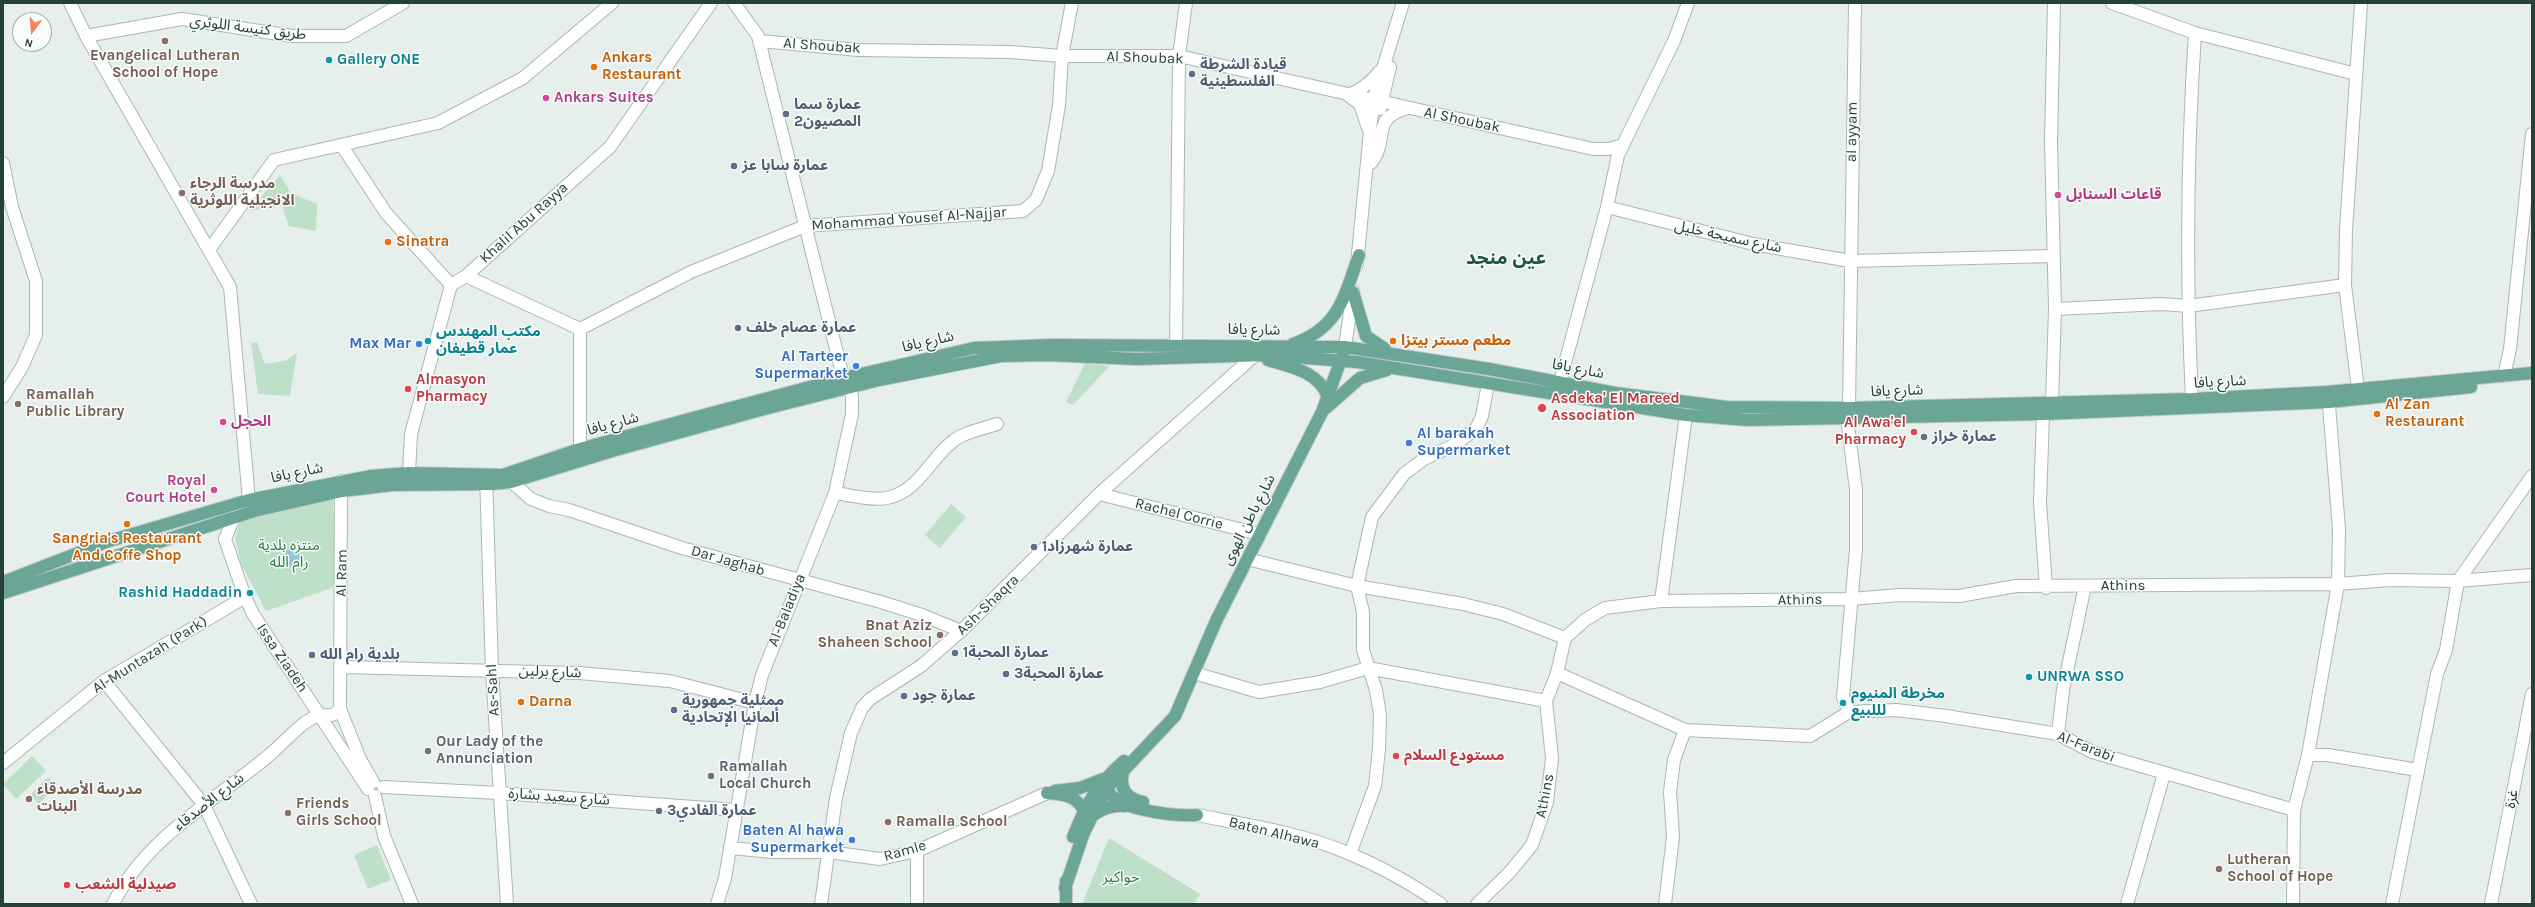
<!DOCTYPE html>
<html>
<head>
<meta charset="utf-8">
<style>
  body { margin:0 }
  #map { position:relative; width:2535px; height:907px; overflow:hidden; background:#e6efeb; font-family:Karla,sans-serif }
  canvas { display:block }
  .frame { position:absolute; inset:0; border:4px solid #24423a; pointer-events:none }
  .north { position:absolute; left:12px; top:12px; width:40px; height:40px; box-sizing:border-box; background:#f7fbf9; border:1px solid #a3b1ad; border-radius:50%; rotate:196deg; font-size:11px; font-weight:700; line-height:16px; text-align:center; color:#24423a }
  .north::after { content:''; display:block; margin:auto; width:14px; height:18px; background:#f4845f; clip-path:polygon(50% 0,100% 100%,50% 72%,0 100%) }
</style>
</head>
<body>
<div id="map">
<canvas width="2535" height="907"></canvas>
<div class="frame"></div>
<div class="north">N</div>
</div>
<script>
const g = document.querySelector('canvas').getContext('2d');
g.lineJoin = 'round';
function paint(path, color) { g.fillStyle = color; g.fill(path, 'evenodd'); }
function stroke(path, color, width, dash) { g.strokeStyle = color; g.lineWidth = width; g.lineCap = dash ? 'butt' : 'round'; g.setLineDash(dash || []); g.stroke(path); }
function label(font, color, halo, rows, align = 'center') {
  g.font = font + ' Karla,"Noto Sans Arabic",sans-serif'; g.lineWidth = 3; g.setLineDash([]); g.textBaseline = 'middle'; g.strokeStyle = halo; g.fillStyle = color; for (const [text, x, y, turn = 0] of rows) {
    g.save(); g.translate(x, y); g.rotate((+turn || 0) * Math.PI / 180); g.textAlign = isNaN(turn) ? turn : align; if (halo) g.strokeText(text, 0, 0); g.fillText(text, 0, 0); g.restore();
  }
}
const green = new Path2D(`
  M 280,175 L 291,193 L 317,204 L 316,231 L 289,226 L 282,206 L 249,211 Z
  M 257,342 L 265,364 L 285,361 L 297,353 L 290,396 L 258,394 L 251,343 Z
  M 1085,363 L 1110,366 L 1073,405 L 1066,402 Z
  M 333,496 L 336,577 L 332,588 L 266,611 L 241,564 L 235,537 L 242,516 Z
  M 951,504 L 966,517 L 940,548 L 925,535 Z
  M 32,756 L 46,771 L 16,799 L 3,784 Z
  M 48,777 L 57,785 L 39,804 L 30,795 Z
  M 1109,838 L 1200,894 L 1194,904 L 1082,904 Z
  M 377,845 L 391,880 L 368,889 L 354,855 Z`);
const water = new Path2D(`
  M282 558a9 9 0 1 1 18 0a9 9 0 1 1-18 0Z`);
const minor = new Path2D(`
  M 70,3 L 86,36 L 230,287 L 249,500 L 234,517 L 225,539 L 245,597 L 253,614 L 368,789
  M 2054,3 L 2051,142 L 2055,309
  M 2112,3 L 2195,33 L 2356,74
  M 86,36 L 182,19 L 292,36 L 346,36 L 403,3
  M 760,41 L 859,50 L 1010,52 L 1062,56 L 1179,56 L 1593,149 L 1609,149 L 1623,145
  M 1348,95 C 1361,90 1370,84 1379,72
  M 1349,96 L 1360,104 L 1368,128
  M 1380,109 L 1390,67
  M 342,146 L 386,213 L 451,285
  M 3,163 L 12,207 L 36,281 L 36,335 L 22,367 L 3,397
  M 1371,163 C 1390,140 1369,118 1408,108
  M 1607,207 L 1753,244 L 1850,261 L 2053,256
  M 209,250 L 274,160 L 438,123 L 523,78 L 612,3
  M 1357,264 L 1373,101 L 1403,3
  M 466,276 L 580,329 L 580,449
  M 580,329 L 691,272 L 805,226 L 1023,211 L 1036,200 L 1048,171 L 1059,105 L 1062,56 L 1072,3
  M 1176,345 L 1179,56 L 1186,3
  M 1345,347 L 1353,291
  M 2504,376 L 2510,349 L 2532,134
  M 1560,382 L 1607,207 L 1618,155 L 1674,41 L 1688,3
  M 2358,389 L 2345,285 L 2346,230 L 2361,3
  M 2192,399 C 2186,277 2187,155 2195,33
  M 1849,408 L 1855,3
  M 1847,418 L 1856,490 L 1856,549 L 1843,697 L 1849,712
  M 409,473 L 411,434 L 451,285 L 466,276 L 610,147 L 711,3
  M 486,475 L 492,671 L 507,904
  M 505,476 L 531,499 L 549,506 L 569,510 L 682,548 L 881,602 L 922,615 L 961,631
  M 835,493 C 851,495 872,501 887,498 C 918,492 929,460 952,442 C 964,432 982,429 997,424
  M 1099,494 L 1259,534
  M 1247,559 L 1357,586 L 1463,604 L 1503,614 L 1565,638
  M 2046,588 L 2040,502 L 2043,414 L 2052,402 L 2055,309 L 2162,304 L 2188,306 L 2345,285
  M 1661,601 L 1686,415
  M 342,667 L 579,673 L 670,681 L 755,703
  M 1194,673 L 1259,692 L 1320,682 L 1368,668 L 1546,701
  M 1557,673 L 1685,730 L 1674,760 L 1670,792 L 1673,837 L 1665,904
  M 104,681 L 204,805 L 251,904
  M 340,709 L 360,759 L 373,782
  M 1685,730 L 1810,736 L 1849,712 L 1896,710 L 1946,716 L 2058,734 L 2092,752 L 2294,810
  M 2058,734 L 2063,690 L 2085,586
  M 2308,755 L 2328,755 L 2418,770
  M 3,763 L 104,681 L 245,597
  M 383,787 L 499,793 L 736,810
  M 375,796 L 384,836 L 412,904
  M 1197,815 C 1248,825 1302,833 1350,854 C 1382,867 1413,885 1441,904
  M 730,848 L 773,852 L 829,852 L 880,859 L 917,851 L 1047,793
  M 917,851 L 917,904
  M 1350,854 L 1375,786 L 1379,749 L 1380,715 L 1376,690 L 1363,650 L 1363,612 L 1357,586 L 1372,517 L 1404,474 L 1424,459 L 1452,446 L 1476,429 L 1482,416 L 1488,384
  M 113,904 C 146,838 211,803 267,757 C 279,747 290,735 303,724 C 307,721 317,715 322,715 C 330,715 333,717 340,709 L 341,481
  M 717,904 L 725,878 L 755,703 L 762,675 L 835,493 L 852,414 L 852,396 L 841,369 L 758,36 L 734,3
  M 821,904 L 836,798 L 851,733 L 862,708 L 870,699 L 921,666 L 961,631 L 1099,494 L 1254,356
  M 1477,904 L 1509,873 L 1532,845 L 1547,802 L 1552,758 L 1546,701 L 1557,673 L 1565,638 L 1585,620 L 1605,608 L 1661,601 L 1851,599 L 1900,595 L 1959,596 L 2016,586 L 2338,584 L 2389,580 L 2458,581 L 2532,575
  M 2127,904 L 2164,774
  M 2293,904 L 2294,810 L 2308,755 L 2338,584 L 2339,529 L 2328,393
  M 2392,904 L 2437,674 L 2446,650 L 2458,581 L 2532,476
  M 2491,904 L 2532,694`);
const major = new Path2D(`
  M 1353,292 L 1366,336 L 1385,349
  M 1293,344 C 1339,328 1344,297 1359,255
  M 1268,360 C 1292,367 1319,372 1328,397
  M 1326,408 L 1360,378 L 1387,370
  M 3,582 L 109,541 L 249,500 L 371,476 L 409,473 L 503,475 L 580,449 L 693,418 L 844,378 L 974,348 L 1053,345 L 1345,347 L 1489,369 L 1615,393 L 1726,407 L 1849,408 L 2192,399 L 2327,392 L 2532,373
  M 3,593 L 254,511 L 342,491 L 392,485 L 491,484 L 511,482 L 612,451 L 764,409 L 879,380 L 1001,356 L 1047,355 L 1136,359 L 1268,355 L 1357,362 L 1686,415 L 1747,420 L 2043,414 L 2329,402 L 2471,387
  M 1123,773 C 1119,789 1127,799 1143,802
  M 1105,784 C 1109,811 1175,816 1197,815
  M 1055,791 L 1080,788 L 1103,779
  M 1047,793 C 1072,795 1077,797 1089,818 C 1101,809 1111,805 1125,806
  M 1073,837 C 1086,803 1097,785 1124,761
  M 1065,888 L 1083,835 L 1099,802 L 1110,785 L 1175,716 L 1216,621 L 1322,412 L 1343,354
  M 1066,904 L 1066,881`);
const markers = [
  [165,41,4,"#8d6e63"],
  [329,60,4,"#0f9aa8"],
  [594,67,4,"#e8710a"],
  [1192,74,4,"#5c6f8a"],
  [546,98,4,"#d1479c"],
  [786,114,4,"#5c6f8a"],
  [734,166,4,"#5c6f8a"],
  [182,193,4,"#8d6e63"],
  [2058,195,4,"#d1479c"],
  [388,242,4,"#e8710a"],
  [738,328,4,"#5c6f8a"],
  [428,341,4,"#0f9aa8"],
  [1393,341,4,"#e8710a"],
  [419,344,4,"#3f7fe0"],
  [856,366,4,"#3f7fe0"],
  [408,389,4,"#e0444e"],
  [18,404,4,"#8d6e63"],
  [1542,408,5,"#e0444e"],
  [2377,414,4,"#e8710a"],
  [223,422,4,"#d1479c"],
  [1914,432,4,"#e0444e"],
  [1924,437,4,"#5c6f8a"],
  [1409,443,4,"#3f7fe0"],
  [214,490,4,"#d1479c"],
  [127,524,4,"#e8710a"],
  [1034,547,4,"#5c6f8a"],
  [250,593,4,"#0f9aa8"],
  [940,635,4,"#8d6e63"],
  [955,653,4,"#5c6f8a"],
  [312,655,4,"#5c6f8a"],
  [1006,674,4,"#5c6f8a"],
  [2029,677,4,"#0f9aa8"],
  [904,696,4,"#5c6f8a"],
  [521,702,4,"#e8710a"],
  [1843,703,4,"#0f9aa8"],
  [674,710,4,"#5c6f8a"],
  [428,751,4,"#6b7280"],
  [1396,756,4,"#e0444e"],
  [711,776,4,"#6b7280"],
  [29,799,4,"#8d6e63"],
  [659,811,4,"#5c6f8a"],
  [288,813,4,"#8d6e63"],
  [888,822,4,"#8d6e63"],
  [852,840,4,"#3f7fe0"],
  [2219,869,4,"#8d6e63"],
  [67,885,4,"#e0444e"]
];
const streetNames = [
  ["طريق كنيسة اللوثري",248,28,7],
  ["Al Shoubak",822,46,4],
  ["Al Shoubak",1145,58,2],
  ["Al Shoubak",1462,120,12],
  ["al ayyam",1852,132,-89],
  ["Mohammad Yousef Al-Najjar",909,219,-4],
  ["Khalil Abu Rayya",524,223,-42],
  ["شارع سميحة خليل",1728,237,12],
  ["شارع يافا",1254,330,1],
  ["شارع يافا",928,342,-13],
  ["شارع يافا",1578,369,11],
  ["شارع يافا",2220,382,-3],
  ["شارع يافا",1897,391,-2],
  ["شارع يافا",613,424,-15],
  ["شارع يافا",297,473,-12],
  ["Rachel Corrie",1179,514,14],
  ["شارع باطن الهوى",1249,520,-63],
  ["Dar Jaghab",728,561,16],
  ["Al Ram",342,573,-89],
  ["Athins",2123,586],
  ["Athins",1800,600,-1],
  ["Ash-Shaqra",988,605,-44],
  ["Al-Baladiya",787,610,-68],
  ["Al-Muntazah (Park)",150,655,-32],
  ["Issa Ziadeh",282,658,56],
  ["شارع برلين",550,672,2],
  ["As-Sahl",493,690,-93],
  ["Al-Farabi",2086,747,22],
  ["Athins",1545,796,-79],
  ["شارع سعيد بشارة",559,797,4],
  ["غزة",2512,799,-79],
  ["شارع الأصدقاء",209,802,-38],
  ["Baten Alhawa",1274,833,14],
  ["Ramle",905,851,-16]
];
const educationNames = [
  ["Evangelical Lutheran",165,56,"center"],
  ["School of Hope",165,73,"center"],
  ["مدرسة الرجاء",190,184],
  ["الانجيلية اللوثرية",190,201],
  ["Ramallah",26,395],
  ["Public Library",26,412],
  ["Bnat Aziz",932,626,"right"],
  ["Shaheen School",932,643,"right"],
  ["مدرسة الأصدقاء",37,790],
  ["البنات",37,807],
  ["Friends",296,804],
  ["Girls School",296,821],
  ["Ramalla School",896,822],
  ["Lutheran",2227,860],
  ["School of Hope",2227,877]
];
const foodNames = [
  ["Ankars",602,58],
  ["Restaurant",602,75],
  ["Sinatra",396,242],
  ["مطعم مستر بيتزا",1401,341],
  ["Al Zan",2385,405],
  ["Restaurant",2385,422],
  ["Sangria's Restaurant",127,539,"center"],
  ["And Coffe Shop",127,556,"center"],
  ["Darna",529,702]
];
const cultureNames = [
  ["Gallery ONE",337,60],
  ["مكتب المهندس",436,332],
  ["عمار قطيفان",436,349],
  ["Rashid Haddadin",242,593,"right"],
  ["UNRWA SSO",2037,677],
  ["مخرطة المنيوم",1851,694],
  ["لللبيع",1851,711]
];
const serviceNames = [
  ["قيادة الشرطة",1200,65],
  ["الفلسطينية",1200,82],
  ["عمارة سما",794,105],
  ["المصيون2",794,122],
  ["عمارة سابا عز",742,166],
  ["عمارة عصام خلف",746,328],
  ["عمارة خراز",1932,437],
  ["عمارة شهرزاد1",1042,547],
  ["عمارة المحبة1",963,653],
  ["بلدية رام الله",320,655],
  ["عمارة المحبة3",1014,674],
  ["عمارة جود",912,696],
  ["ممثلية جمهورية",682,701],
  ["ألمانيا الإتحادية",682,718],
  ["عمارة الفادي3",667,811]
];
const hotelNames = [
  ["Ankars Suites",554,98],
  ["قاعات السنابل",2066,195],
  ["الحجل",231,422],
  ["Royal",206,481,"right"],
  ["Court Hotel",206,498,"right"]
];
const shopNames = [
  ["Max Mar",411,344],
  ["Al Tarteer",848,357],
  ["Supermarket",848,374],
  ["Al barakah",1417,434,"left"],
  ["Supermarket",1417,451,"left"],
  ["Baten Al hawa",844,831],
  ["Supermarket",844,848]
];
const healthNames = [
  ["Almasyon",416,380],
  ["Pharmacy",416,397],
  ["Asdeka' El Mareed",1551,399],
  ["Association",1551,416],
  ["Al Awa'el",1906,423,"right"],
  ["Pharmacy",1906,440,"right"],
  ["مستودع السلام",1404,756],
  ["صيدلية الشعب",75,885]
];
const parkNames = [
  ["منتزه بلدية",289,546],
  ["رام الله",289,563],
  ["حواكير",1121,878]
];
const worshipNames = [
  ["Our Lady of the",436,742],
  ["Annunciation",436,759],
  ["Ramallah",719,767],
  ["Local Church",719,784]
];
const districtNames = [
  ["عين منجد",1506,259]
];
paint(green, '#bfe0c8');
paint(water, '#8ec9d4');
stroke(minor, '#a8b8b2', 14);
stroke(major, '#c2cac8', 14);
stroke(minor, '#fff', 12);
stroke(major, '#6aa596', 12);
for (const [x, y, r, color] of markers) { const dot = new Path2D(); dot.arc(x, y, r, 0, 2 * Math.PI); g.fillStyle = color; g.fill(dot); stroke(dot, '#f7fbf9', 1.5); }
label('15px', '#24423a', '#f7fbf9', streetNames);
label('bold 15px', '#785e54', '#f7fbf9', educationNames, 'left');
label('bold 15px', '#c56008', '#f7fbf9', foodNames, 'left');
label('bold 15px', '#0d838f', '#f7fbf9', cultureNames, 'left');
label('bold 15px', '#4e5e75', '#f7fbf9', serviceNames, 'left');
label('bold 15px', '#b23c85', '#f7fbf9', hotelNames, 'left');
label('bold 15px', '#366cbe', '#f7fbf9', shopNames, 'right');
label('bold 15px', '#be3a42', '#f7fbf9', healthNames, 'left');
label('15px', '#2d7a4b', '#f7fbf9', parkNames);
label('bold 15px', '#5b616d', '#f7fbf9', worshipNames, 'left');
label('bold 19px', '#1f5548', '#f7fbf9', districtNames);
</script>
</body>
</html>
